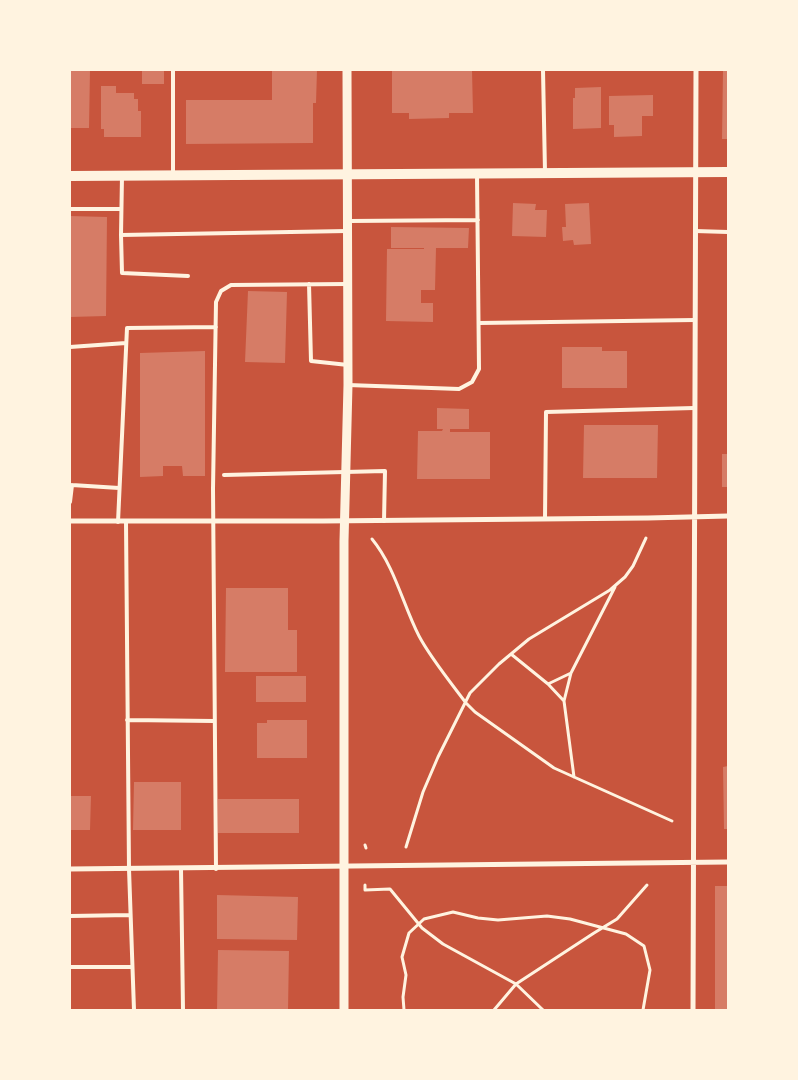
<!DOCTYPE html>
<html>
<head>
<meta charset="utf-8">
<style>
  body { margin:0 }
  #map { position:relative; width:798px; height:1080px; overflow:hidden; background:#c8553d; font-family:Bitter,serif }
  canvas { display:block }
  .frame { position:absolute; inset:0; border:71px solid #fff3e0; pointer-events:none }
</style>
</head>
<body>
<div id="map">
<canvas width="798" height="1080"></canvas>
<div class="frame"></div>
</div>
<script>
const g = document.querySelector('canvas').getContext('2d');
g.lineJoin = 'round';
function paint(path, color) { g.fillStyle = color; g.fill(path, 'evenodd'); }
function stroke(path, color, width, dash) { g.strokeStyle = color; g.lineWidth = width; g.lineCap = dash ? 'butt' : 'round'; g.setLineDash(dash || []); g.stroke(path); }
const building = new Path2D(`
  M 70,70 L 90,70 L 89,128 L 70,128 Z
  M 142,70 L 164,70 L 164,84 L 142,84 Z
  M 272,70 L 317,70 L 316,103 L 313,103 L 313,143 L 186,144 L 186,100 L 272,100 Z
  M 392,70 L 472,70 L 473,113 L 449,113 L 449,118 L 409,119 L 409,113 L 392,113 Z
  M 723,70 L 728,70 L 728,139 L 722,139 Z
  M 101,86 L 116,86 L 116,93 L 134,93 L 134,99 L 138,99 L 138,111 L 141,111 L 141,137 L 104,137 L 104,129 L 101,129 Z
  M 601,87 L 601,128 L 573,129 L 573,98 L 575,98 L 575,88 Z
  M 653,95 L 653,116 L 642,116 L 642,136 L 614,137 L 614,125 L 609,125 L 609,96 Z
  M 513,203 L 536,204 L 535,210 L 547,210 L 546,237 L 512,236 Z
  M 589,203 L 591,244 L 574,245 L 573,240 L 563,241 L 562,227 L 566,227 L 565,204 Z
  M 70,216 L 107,217 L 106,316 L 70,317 Z
  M 391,227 L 469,228 L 468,248 L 436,248 L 435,290 L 421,290 L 421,303 L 433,303 L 433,322 L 386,321 L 387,249 L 424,249 L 424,248 L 391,248 Z
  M 248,291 L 287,292 L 285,363 L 245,362 Z
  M 562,347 L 602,347 L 602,351 L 627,351 L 627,388 L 562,388 Z
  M 205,351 L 205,476 L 183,476 L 182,466 L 163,466 L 163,476 L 140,477 L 140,353 Z
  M 437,408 L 469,409 L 469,429 L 450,429 L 450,432 L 490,432 L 490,479 L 417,479 L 418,431 L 442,431 L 443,429 L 437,429 Z
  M 584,425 L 658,425 L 657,478 L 583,478 Z
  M 722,454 L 728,454 L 728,487 L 722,487 Z
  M 226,588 L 288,588 L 288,630 L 297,630 L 297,672 L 225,672 Z
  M 256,676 L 306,676 L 306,702 L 256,702 Z
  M 267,720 L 307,720 L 307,758 L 257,758 L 257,723 L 267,723 Z
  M 728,766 L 728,829 L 724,829 L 723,767 Z
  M 134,782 L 181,782 L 181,830 L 133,830 Z
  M 70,796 L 91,796 L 90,830 L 70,830 Z
  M 218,799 L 299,799 L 299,833 L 218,833 Z
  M 715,886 L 728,886 L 728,1010 L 715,1010 Z
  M 217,895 L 298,897 L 297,940 L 217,939 Z
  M 218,950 L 289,951 L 288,1010 L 217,1010 Z`);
const path = new Path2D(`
  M 372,539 C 395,567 403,605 419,636 C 430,657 451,683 466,703 L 475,712 L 554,768 L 672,821
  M 511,654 L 548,684 L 571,673 L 615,587
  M 548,684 L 564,701 L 571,673
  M 564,701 L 574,777
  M 365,845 L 366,848
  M 406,847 L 423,792 L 438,757 L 470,693 L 499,664 L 529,639 L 610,590 L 625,577 L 633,566 L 646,538
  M 365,885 L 365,890 L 390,889 L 422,928 L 443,944 L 516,984 L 543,1010
  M 404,1010 L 403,997 L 406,975 L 402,957 L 409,933 L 424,919 L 453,912 L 478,918 L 498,920 L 547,916 L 570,919 L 626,934 L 644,946 L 650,970 L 643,1010
  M 494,1010 L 516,984 L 594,933 L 617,919 L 647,885`);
const service = new Path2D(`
  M 173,70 L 173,175
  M 543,70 L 545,172
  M 122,176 L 121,235 L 347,231
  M 70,209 L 121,209
  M 349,221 L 478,220
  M 695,231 L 728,232
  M 121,235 L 122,273 L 188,276
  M 309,284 L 311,361 L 348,365
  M 479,323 L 695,320
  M 70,347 L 126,343
  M 348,385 L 459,389 L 472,382 L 479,369 L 477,175
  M 224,475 L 385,471 L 384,521
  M 72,485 L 119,488
  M 70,502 L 72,485
  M 545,519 L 546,412 L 694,408
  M 118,522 L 127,328 L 216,327
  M 126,522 L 129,869 L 134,1010
  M 127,720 L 214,721
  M 181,869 L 183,1010
  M 216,869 L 213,489 L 216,302 L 221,291 L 231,285 L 347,284
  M 70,916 L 130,915
  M 70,967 L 132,967`);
const minor = new Path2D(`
  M 70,521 L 323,521 L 648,518 L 728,516
  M 70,869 L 728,862
  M 693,1010 L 696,70`);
const tertiary = new Path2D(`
  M 344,1010 L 344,541 L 348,385 L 347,70`);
const secondary = new Path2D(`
  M 70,176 L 728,172`);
paint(building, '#d67c66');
stroke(path, '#fff3e0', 3);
stroke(service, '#fff3e0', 4);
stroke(minor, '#fff3e0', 5);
stroke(tertiary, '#fff3e0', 9);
stroke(secondary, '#fff3e0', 10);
</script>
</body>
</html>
